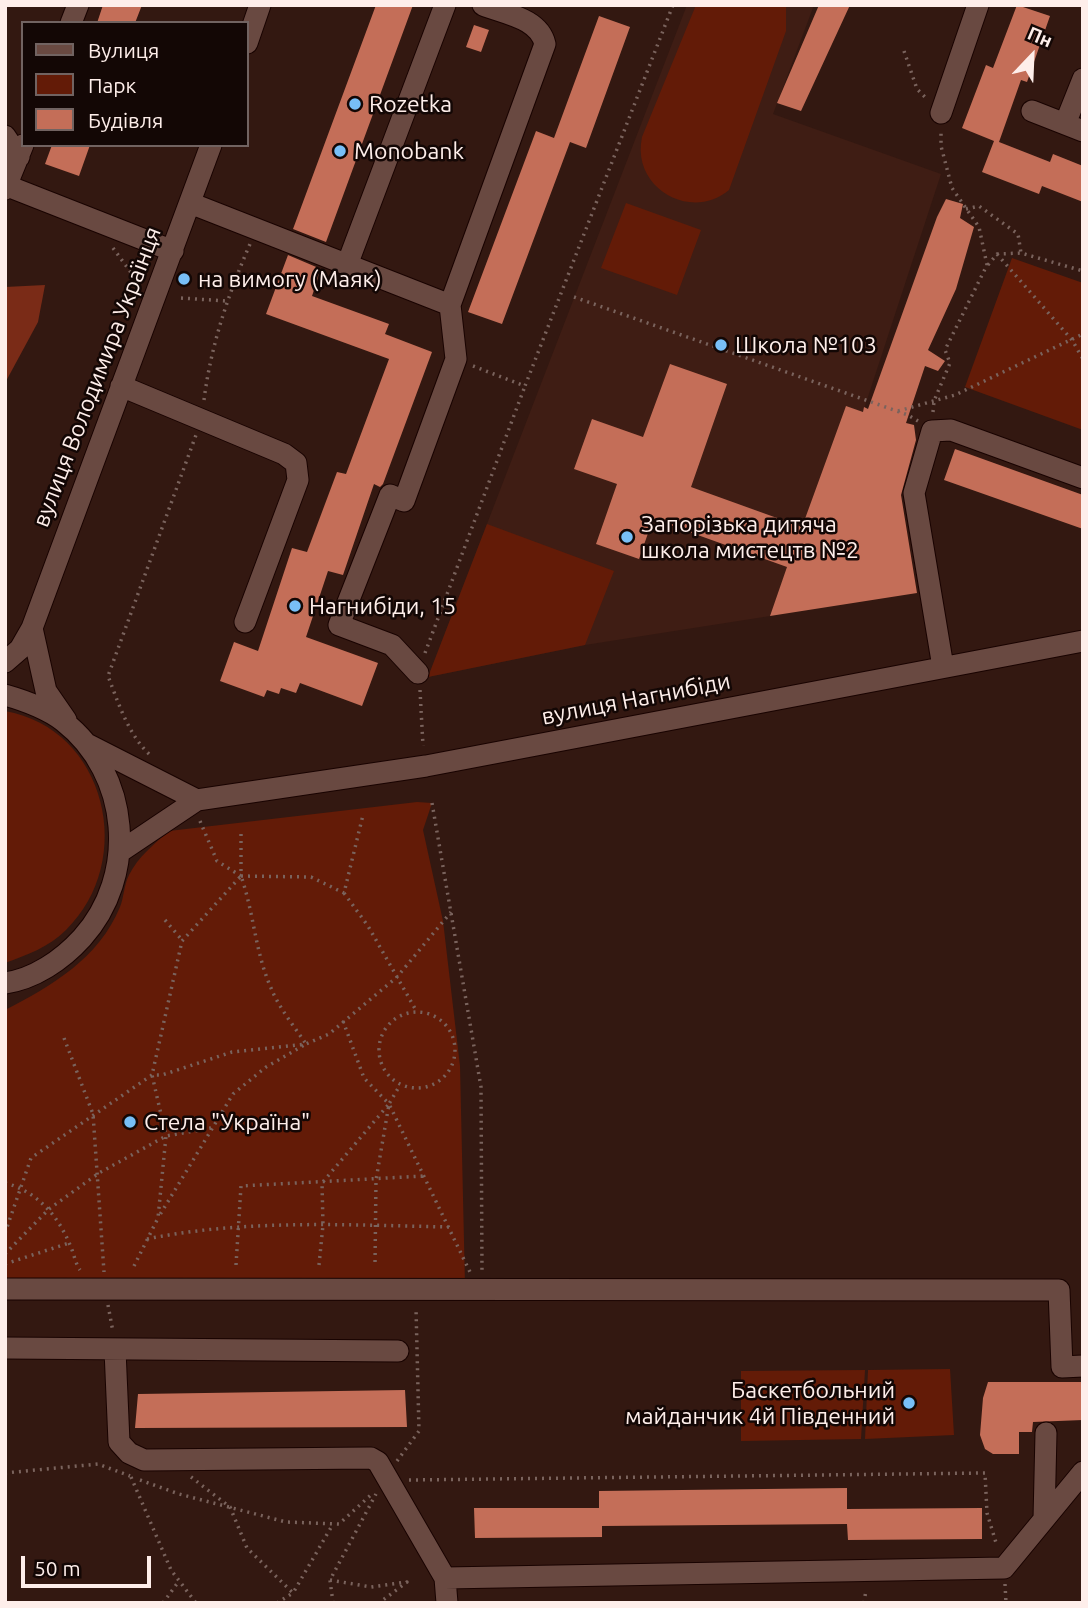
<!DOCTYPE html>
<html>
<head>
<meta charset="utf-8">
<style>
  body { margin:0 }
  #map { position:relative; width:1088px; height:1608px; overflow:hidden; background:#331811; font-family:Ubuntu,sans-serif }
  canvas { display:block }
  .frame { position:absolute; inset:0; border:7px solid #feeeea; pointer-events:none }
  .legend { position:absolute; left:21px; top:21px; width:228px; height:126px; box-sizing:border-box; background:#130705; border:2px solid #716361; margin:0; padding:9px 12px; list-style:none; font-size:21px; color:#feeeea }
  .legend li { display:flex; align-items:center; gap:14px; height:35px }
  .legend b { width:35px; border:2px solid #716361 }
  .north { position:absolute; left:997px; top:21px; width:70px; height:70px; -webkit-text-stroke:5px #130705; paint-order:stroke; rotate:23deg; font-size:19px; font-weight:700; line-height:28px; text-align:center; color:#feeeea }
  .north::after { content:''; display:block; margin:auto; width:24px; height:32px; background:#feeeea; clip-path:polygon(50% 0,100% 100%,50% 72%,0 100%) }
  .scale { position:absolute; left:21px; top:1556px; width:130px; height:32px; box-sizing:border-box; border:4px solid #feeeea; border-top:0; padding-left:9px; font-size:21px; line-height:24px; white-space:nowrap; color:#feeeea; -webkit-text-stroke:5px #130705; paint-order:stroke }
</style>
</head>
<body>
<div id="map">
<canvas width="1088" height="1608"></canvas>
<div class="frame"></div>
<ul class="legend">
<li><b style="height:9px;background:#694941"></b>Вулиця</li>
<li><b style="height:19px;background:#631b07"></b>Парк</li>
<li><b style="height:19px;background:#c46e58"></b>Будівля</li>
</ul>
<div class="north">Пн</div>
<div class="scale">50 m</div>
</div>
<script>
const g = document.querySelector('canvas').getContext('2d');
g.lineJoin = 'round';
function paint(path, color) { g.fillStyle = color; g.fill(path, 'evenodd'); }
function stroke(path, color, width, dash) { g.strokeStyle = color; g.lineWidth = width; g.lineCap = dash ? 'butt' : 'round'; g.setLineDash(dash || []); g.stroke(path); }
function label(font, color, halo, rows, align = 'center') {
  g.font = font + ' Ubuntu,sans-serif'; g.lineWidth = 5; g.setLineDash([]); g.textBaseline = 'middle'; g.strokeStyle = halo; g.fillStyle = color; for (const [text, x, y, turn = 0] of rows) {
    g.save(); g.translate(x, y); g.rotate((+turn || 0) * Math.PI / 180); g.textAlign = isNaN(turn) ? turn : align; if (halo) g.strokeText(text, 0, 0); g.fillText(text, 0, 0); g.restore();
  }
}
const built = new Path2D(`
  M 687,5 L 814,5 L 773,114 L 941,174 L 863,412 L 846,407 L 770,616 L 585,645 L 428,677 Z`);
const green = new Path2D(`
  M 696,5 L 786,5 L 786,31 L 729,190 C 691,222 631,188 642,137 Z
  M 626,203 L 701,230 L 677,295 L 601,268 Z
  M 1012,258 L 1083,283 L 1083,430 L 965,387 Z
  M 487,524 L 614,571 L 585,645 L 428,677 Z
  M 5,711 C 107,729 137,861 66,930 C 49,947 27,955 5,963 Z
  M 417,802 L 432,803 L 423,830 L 443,921 L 460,1066 L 465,1285 L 5,1286 L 5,1010 C 52,986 99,958 120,907 C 124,897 124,885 129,875 C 138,857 154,844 169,831 Z
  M 950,1369 L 954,1435 L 865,1439 L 868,1370 Z
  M 865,1370 L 861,1439 L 741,1441 L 741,1371 Z`);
const forest = new Path2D(`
  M 45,285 L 38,322 L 5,383 L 5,287 Z`);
const building = new Path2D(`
  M 103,5 L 142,5 L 135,23 L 97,23 Z
  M 376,5 L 413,5 L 326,242 L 293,229 Z
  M 819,5 L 850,5 L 801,111 L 777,103 Z
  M 1017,5 L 1050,16 L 1027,82 L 1021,80 L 999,142 L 1050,162 L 1053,154 L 1083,166 L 1083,202 L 1042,186 L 1039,194 L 982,172 L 994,141 L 962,128 L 986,65 L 993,68 Z
  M 599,16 L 630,27 L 586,148 L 570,142 L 502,324 L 468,312 L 536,131 L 554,138 Z
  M 474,25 L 489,30 L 481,52 L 466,47 Z
  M 52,145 L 90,145 L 79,176 L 45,164 Z
  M 946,199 L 963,204 L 960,218 L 974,227 L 956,289 L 928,350 L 945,361 L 938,371 L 925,366 L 906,423 L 914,425 L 916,440 L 901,495 L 917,593 L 770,616 L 787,567 L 653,519 L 639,559 L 596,544 L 617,484 L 574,469 L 592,419 L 643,437 L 670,364 L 727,384 L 691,487 L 802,527 L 846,406 L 863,412 L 864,407 L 868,409 L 937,217 Z
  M 288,255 L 321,269 L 312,296 L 389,324 L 385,334 L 432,352 L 383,484 L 380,487 L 374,484 L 343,575 L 328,571 L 306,637 L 378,663 L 362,706 L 300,683 L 296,693 L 281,688 L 279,694 L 267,690 L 264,697 L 220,681 L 234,642 L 258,651 L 292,548 L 307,552 L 337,472 L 346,474 L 389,359 L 266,314 Z
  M 955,449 L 1083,495 L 1083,529 L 944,480 Z
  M 988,1382 L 1083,1382 L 1083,1420 L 1033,1422 L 1032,1432 L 1019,1432 L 1019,1454 L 993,1454 L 985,1449 L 980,1435 L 983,1398 Z
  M 405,1390 L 407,1427 L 135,1428 L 138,1394 Z
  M 847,1488 L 847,1509 L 982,1508 L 982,1539 L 848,1540 L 847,1524 L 602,1526 L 602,1537 L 475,1538 L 474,1508 L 599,1508 L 599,1491 Z`);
const path = new Path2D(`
  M 904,51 L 917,89 L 928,100
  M 966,209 L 979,206 L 1018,234 L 1021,253
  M 113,248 L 135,278
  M 997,254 L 1072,340 L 1083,359
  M 988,265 L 997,254 L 1021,253 L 1083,271
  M 574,297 L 908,415 L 918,421
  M 181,298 L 226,301
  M 473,366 L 525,386 L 673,5
  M 204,400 C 211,345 228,295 250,244
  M 898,411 L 955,395 L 1083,334
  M 933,412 L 934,401 L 950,363 L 945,350 L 987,265 L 979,227 L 952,188 L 941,146 L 941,130
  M 425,653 L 525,386
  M 420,690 L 423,746
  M 149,754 C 128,734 118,702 108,676 L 196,435
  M 432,803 L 481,1087 L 482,1273
  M 200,821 L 217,861 L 241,876
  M 241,834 L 241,876 L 311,877 L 344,893 L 363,815
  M 344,893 L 368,926 L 417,1012
  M 165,920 L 182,940
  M379 1050a38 38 0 1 1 76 0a38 38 0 1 1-76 0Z
  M 343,1021 L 364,1078 L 389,1104 L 400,1085
  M 64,1038 L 93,1114 L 104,1272
  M 390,1106 L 470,1272
  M 5,1183 C 36,1191 58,1215 70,1245 C 74,1253 75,1263 80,1270
  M 5,1233 L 31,1158 L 152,1075 L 162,1075 L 232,1052 L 306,1044 L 329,1034 L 397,977 L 451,912
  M 147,1239 C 245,1219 349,1225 449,1227
  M 5,1254 L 49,1209 L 99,1173 L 166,1136 L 211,1128
  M 5,1264 L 69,1243
  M 236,1265 L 241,1186 L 424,1176
  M 319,1265 L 323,1225 L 322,1183 L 389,1104 L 376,1180 L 375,1265
  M 134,1266 L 158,1218 L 166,1136 L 152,1075 L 182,941 L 241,876 C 254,913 255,952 271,988 C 279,1008 294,1026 306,1044 L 266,1067 L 233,1094 L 158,1218
  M 108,1305 L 113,1332
  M 397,1461 L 419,1431 L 416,1308
  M 5,1473 L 98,1464 L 130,1476
  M 131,1477 L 171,1570 L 196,1603
  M 191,1477 L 230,1507 L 247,1548 L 293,1593 L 333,1524
  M 140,1480 L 179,1494 L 286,1522 L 339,1524 L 373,1493
  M 409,1480 L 985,1473 L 987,1513 L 997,1546
  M 330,1580 L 371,1587 L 407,1582 L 379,1603
  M 1005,1584 L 1006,1603
  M 163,1603 L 179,1581
  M 277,1603 L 293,1593
  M 333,1603 L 330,1580 L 376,1494
  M 864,1603 L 866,1590`);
const minor = new Path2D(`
  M 71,23 L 78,5
  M 247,43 L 260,5
  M 1032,111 L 1083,131
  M 941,113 L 978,5
  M 1065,124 L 1083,79
  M 5,136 L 19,157
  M 5,185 L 173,251
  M 5,189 L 23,145
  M 190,203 L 450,305 L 456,359 L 404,501 L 390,495 L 339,625 L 392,645 L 418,673
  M 347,265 L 445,5
  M 450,305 L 545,44 C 539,18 505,14 483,5
  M 121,386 L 284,454 L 296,463 L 298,480 L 245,622
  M 32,628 L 46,691 L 66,720
  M 5,662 L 20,649 L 32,628 L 211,145
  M 943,667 L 914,493 L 932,431 L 951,430 L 1083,478
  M 5,695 C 26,701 46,708 63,721 C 131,774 138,876 82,938 C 62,960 34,979 5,983
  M 87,744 L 197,800
  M 121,851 L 197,800 L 426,766 L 1083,641
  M 5,1289 L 1059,1290 L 1062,1367 L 1083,1366
  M 5,1348 L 398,1351
  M 115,1350 L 119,1442 L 129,1453 L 144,1460 L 371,1458 L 378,1462 L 445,1578 L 1004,1568 L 1083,1472
  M 1044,1519 L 1046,1433
  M 445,1578 L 447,1603`);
const markers = [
  [355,104,7,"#78bff7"],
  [340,151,7,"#78bff7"],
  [184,279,7,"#78bff7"],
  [721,345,7,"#78bff7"],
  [627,537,7,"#78bff7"],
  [295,606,7,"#78bff7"],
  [130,1122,7,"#78bff7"],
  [909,1403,7,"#78bff7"]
];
const poiNames = [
  ["Rozetka",369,104],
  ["Monobank",354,151],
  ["на вимогу (Маяк)",198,279],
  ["Школа №103",735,345],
  ["Запорізька дитяча",641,524],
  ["школа мистецтв №2",641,550],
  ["Нагнибіди, 15",309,606],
  ["Стела \"Україна\"",144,1122],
  ["Баскетбольний",895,1390,"right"],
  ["майданчик 4й Південний",895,1416,"right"]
];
const streetNames = [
  ["вулиця Володимира Українця",97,377,-69],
  ["вулиця Нагнибіди",636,699,-11]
];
paint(built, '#3f1d14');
paint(green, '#631b07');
paint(forest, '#7a2b17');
paint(building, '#c46e58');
stroke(minor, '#190301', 23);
stroke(path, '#7a635d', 3.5, [2, 5]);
stroke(minor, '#694941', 21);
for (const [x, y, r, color] of markers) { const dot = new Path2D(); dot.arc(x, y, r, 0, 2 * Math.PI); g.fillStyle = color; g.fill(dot); stroke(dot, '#130705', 2.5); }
label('23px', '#feeeea', '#130705', poiNames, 'left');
label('23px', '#feeeea', '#130705', streetNames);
</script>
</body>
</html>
